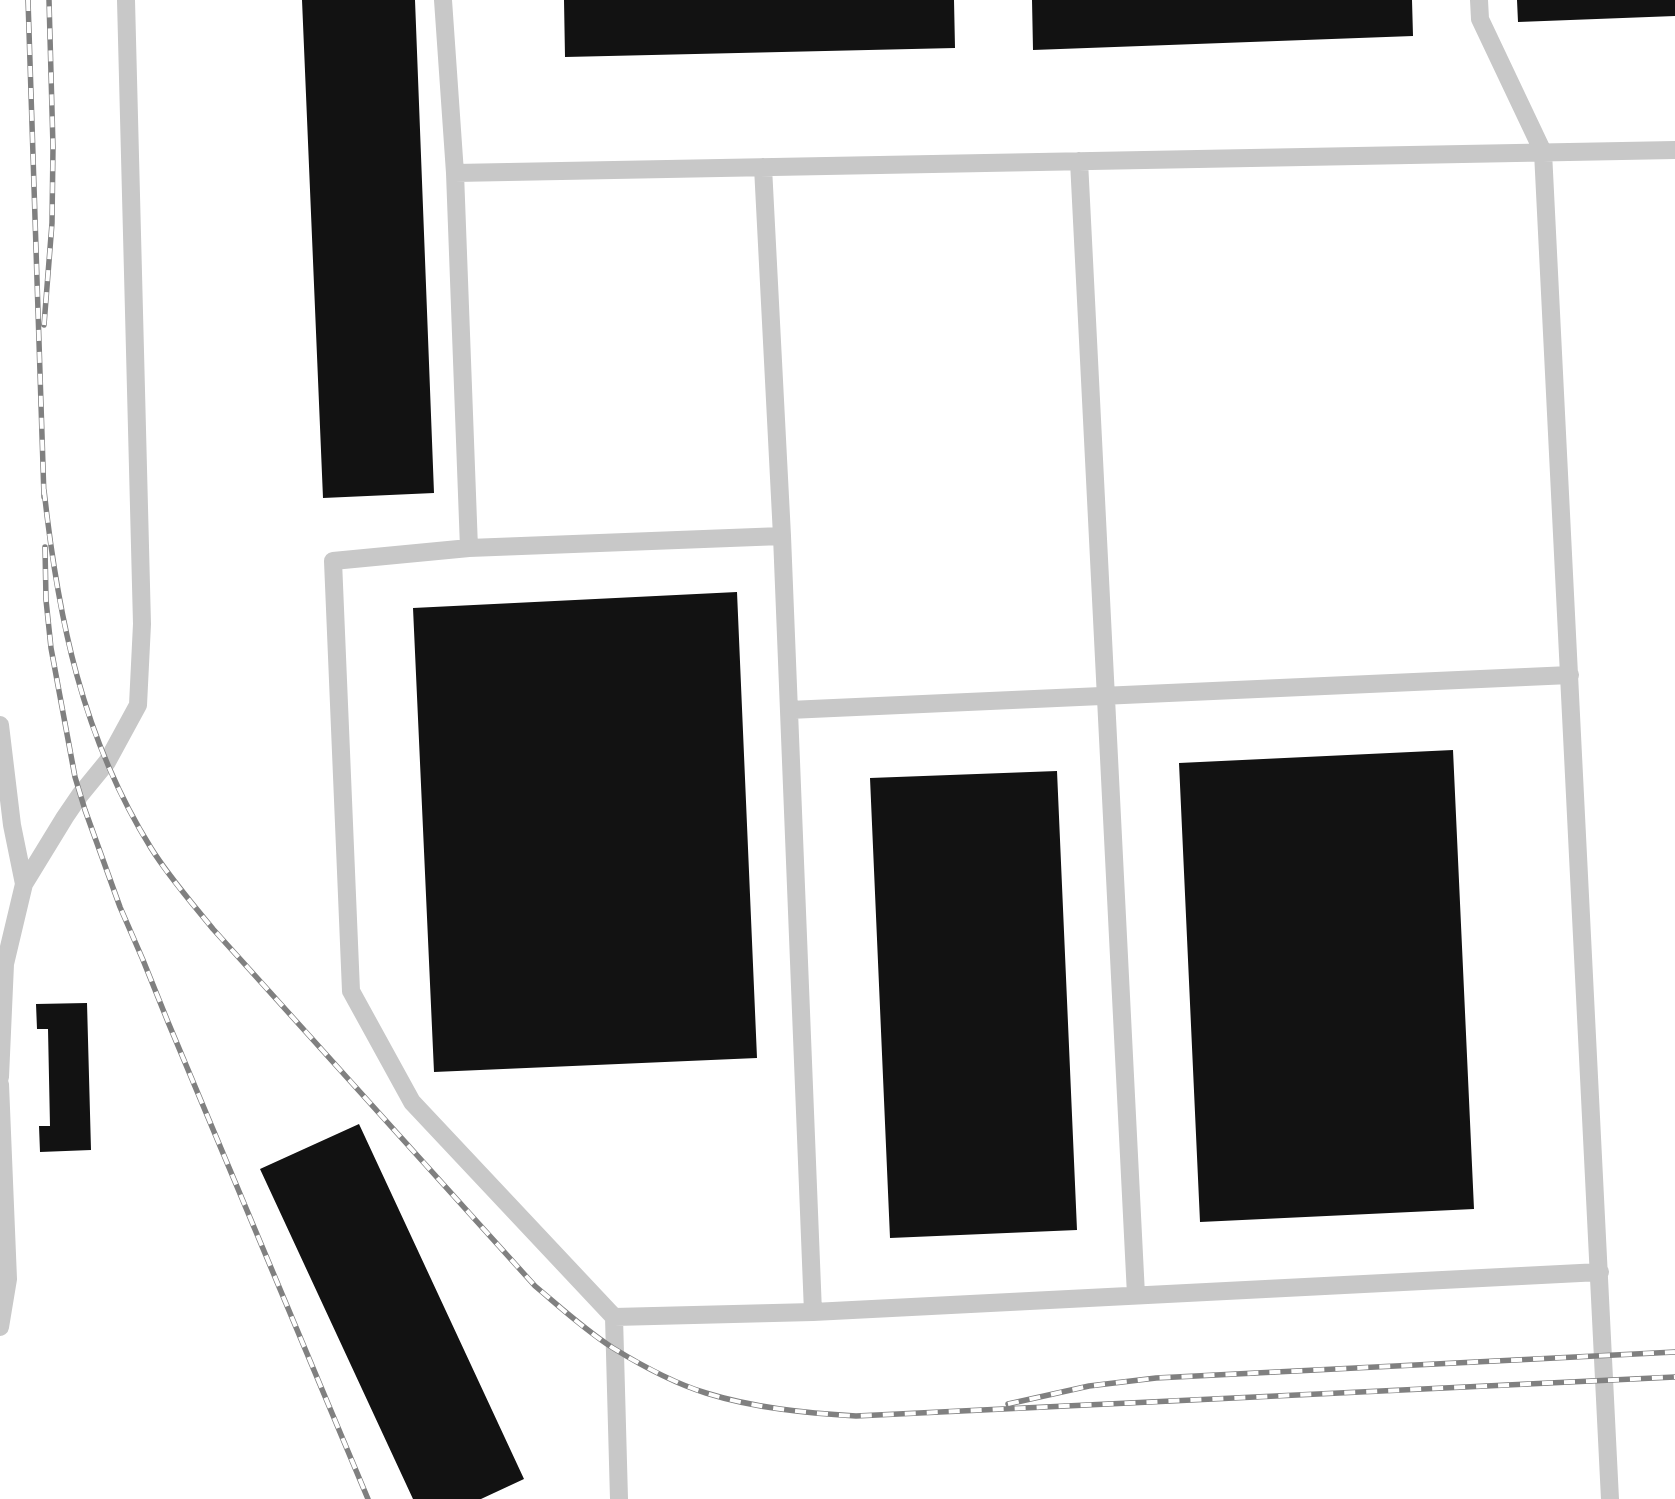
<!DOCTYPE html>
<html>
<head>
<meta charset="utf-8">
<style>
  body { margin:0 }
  canvas { display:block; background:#fff }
</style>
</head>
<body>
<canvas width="1675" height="1499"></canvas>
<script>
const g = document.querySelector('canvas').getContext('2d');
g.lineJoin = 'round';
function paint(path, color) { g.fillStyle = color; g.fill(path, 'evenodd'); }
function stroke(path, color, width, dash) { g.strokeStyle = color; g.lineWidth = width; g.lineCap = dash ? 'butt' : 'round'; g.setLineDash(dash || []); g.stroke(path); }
const building = new Path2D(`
  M 302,0 L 415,0 L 434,493 L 323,498 Z
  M 564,0 L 954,0 L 955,48 L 565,57 Z
  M 1032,0 L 1412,0 L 1413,36 L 1033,50 Z
  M 1517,0 L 1675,0 L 1675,16 L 1518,22 Z
  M 737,592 L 757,1058 L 434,1072 L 413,608 Z
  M 1453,750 L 1474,1209 L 1200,1222 L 1179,763 Z
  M 1057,771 L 1077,1230 L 890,1238 L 870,778 Z
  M 87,1003 L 91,1150 L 40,1152 L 39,1126 L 50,1126 L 48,1029 L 37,1029 L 36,1004 Z
  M 359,1124 L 524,1479 L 481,1499 L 413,1499 L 260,1169 Z`);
const service = new Path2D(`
  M 443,0 L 455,173 L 469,548
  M 1479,0 L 1480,19 L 1543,152 L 1610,1499
  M 1079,161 L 1136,1295
  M 763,167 L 782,536 L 813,1312
  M 455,173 L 1675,150
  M 782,536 L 469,548 L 333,561 L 351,991 L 412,1102 L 614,1317 L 813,1312 L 1600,1272
  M 789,710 L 1570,675
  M 0,725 L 12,825 L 24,884
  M 0,1077 L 5,964 L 24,884 L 65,817 L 80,795 L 107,762 L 138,705 L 142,624 L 126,0
  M 0,1084 L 8,1279 L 0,1327
  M 614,1317 L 619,1499`);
const rail = new Path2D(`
  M 28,0 L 44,497
  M 44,325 L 52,223 L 53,147 L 49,0
  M 44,490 C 58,618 82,737 151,848 C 169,877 192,903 213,929 L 535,1286 C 560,1307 585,1330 613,1348 C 639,1364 676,1384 706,1393 C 754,1408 806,1413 856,1416 L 1675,1377
  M 45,547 L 46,600 L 51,648 L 75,777 L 85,810 L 120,907 L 143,960 L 168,1022 L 368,1499
  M 1008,1404 L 1089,1386 L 1156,1378 L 1675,1352`);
paint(building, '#121212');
stroke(service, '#c8c8c8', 18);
stroke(rail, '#808080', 5.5);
stroke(rail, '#fff', 4, [11]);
</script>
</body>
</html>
